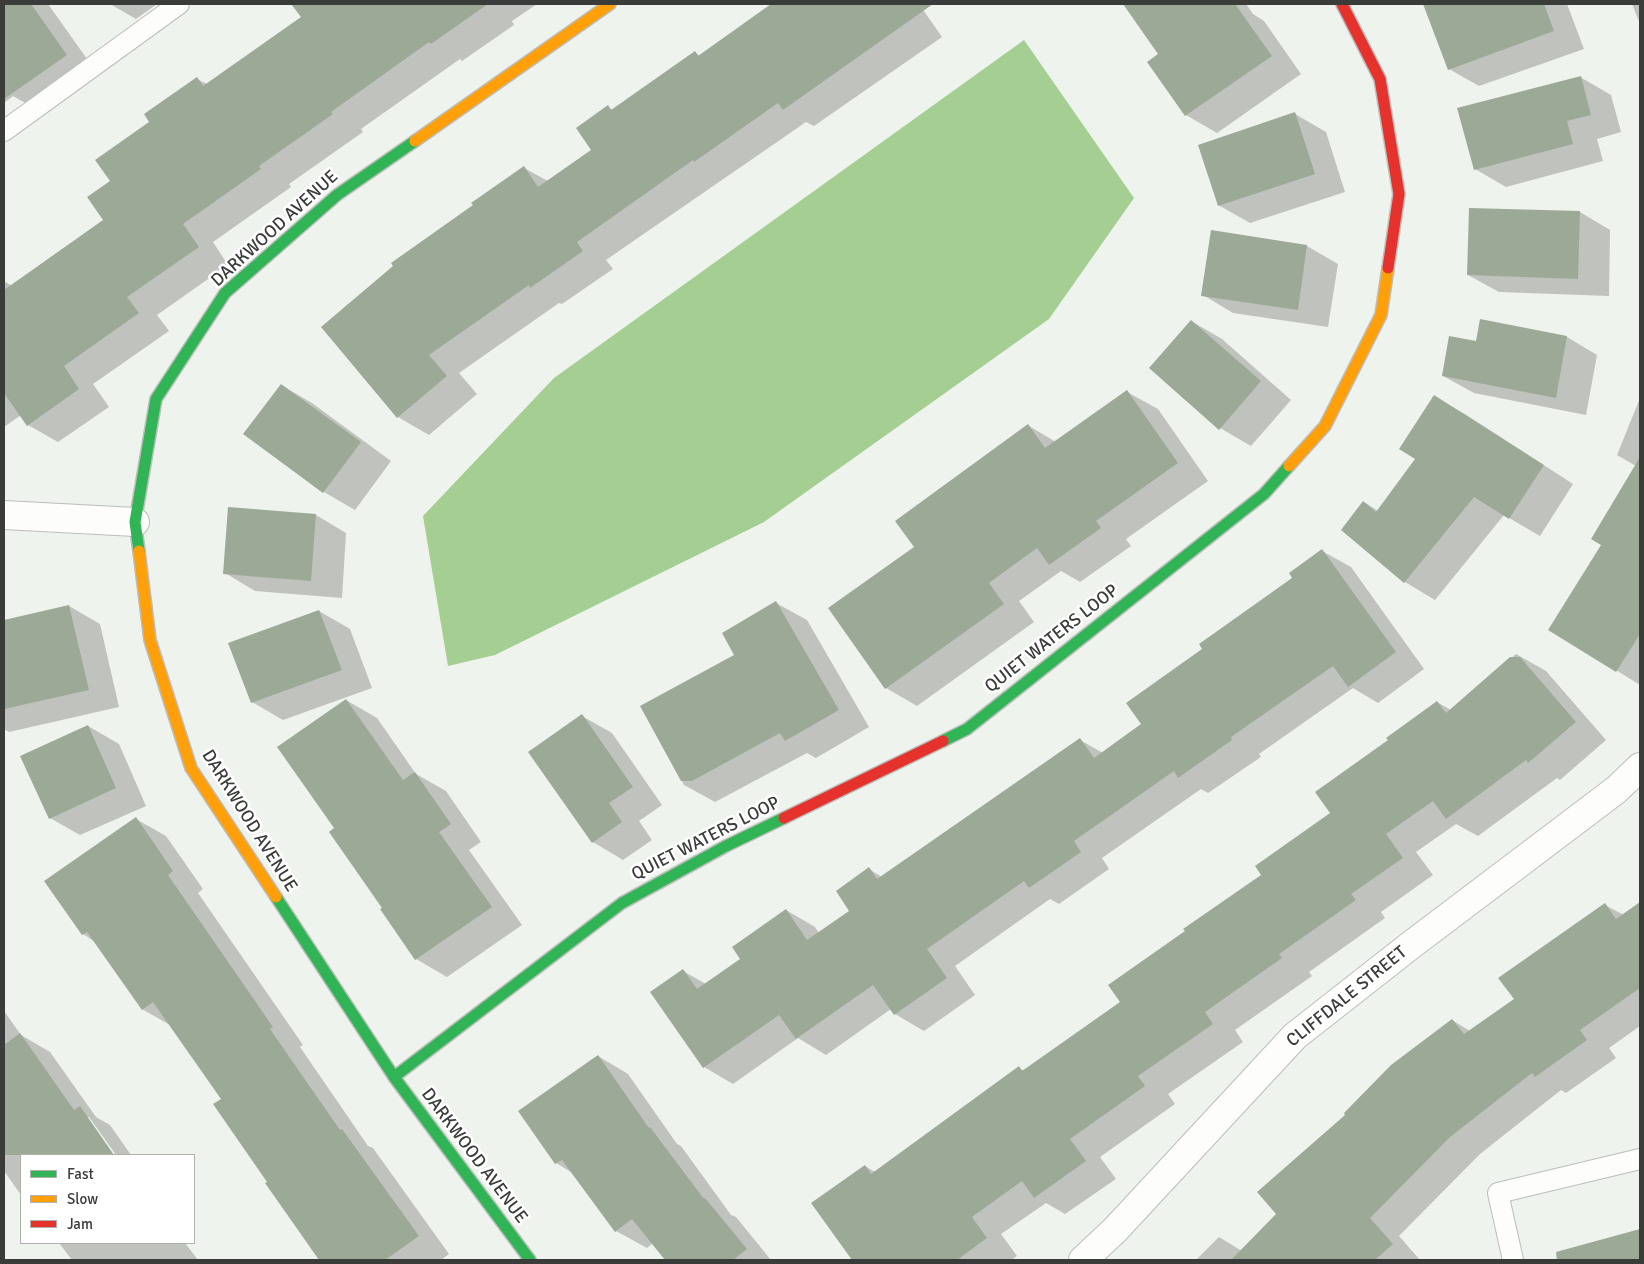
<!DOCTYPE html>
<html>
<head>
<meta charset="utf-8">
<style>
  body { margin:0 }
  #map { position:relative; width:1644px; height:1264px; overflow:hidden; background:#eff3ed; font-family:Signika,sans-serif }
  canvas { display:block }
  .frame { position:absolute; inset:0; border:5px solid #393c38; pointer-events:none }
  .legend { position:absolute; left:20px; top:1154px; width:175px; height:90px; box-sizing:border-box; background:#fff; border:1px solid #b0b1af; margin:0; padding:6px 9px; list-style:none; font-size:15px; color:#393c38 }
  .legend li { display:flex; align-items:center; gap:10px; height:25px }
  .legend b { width:25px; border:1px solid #b0b1af }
</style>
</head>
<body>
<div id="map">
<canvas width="1644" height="1264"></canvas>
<div class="frame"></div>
<ul class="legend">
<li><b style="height:6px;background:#30b455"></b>Fast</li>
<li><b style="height:6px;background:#ff9f0a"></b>Slow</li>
<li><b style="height:6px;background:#e5322d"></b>Jam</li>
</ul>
</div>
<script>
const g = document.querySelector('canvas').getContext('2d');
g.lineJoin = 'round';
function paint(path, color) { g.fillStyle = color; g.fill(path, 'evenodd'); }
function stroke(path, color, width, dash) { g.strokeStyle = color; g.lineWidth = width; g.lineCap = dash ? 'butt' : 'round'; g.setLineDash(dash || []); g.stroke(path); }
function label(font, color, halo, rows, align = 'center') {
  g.font = font + ' Signika,sans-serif'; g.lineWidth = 5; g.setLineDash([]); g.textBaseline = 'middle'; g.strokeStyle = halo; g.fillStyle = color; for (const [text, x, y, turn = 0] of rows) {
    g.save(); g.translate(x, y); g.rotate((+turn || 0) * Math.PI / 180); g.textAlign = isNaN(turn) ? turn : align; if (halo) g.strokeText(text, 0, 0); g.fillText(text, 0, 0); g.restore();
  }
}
const water = new Path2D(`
  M 1024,40 L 1134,198 L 1049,319 L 764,522 L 495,655 L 448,666 L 423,516 L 554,378 Z`);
const shadow = new Path2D(`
  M 4,4 L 48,4 L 97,73 L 41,112 L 13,96 L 4,103 Z
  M 110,4 L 157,4 L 136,19 Z
  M 314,4 L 537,4 L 512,21 L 514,25 L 462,61 L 460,59 L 361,129 L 363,132 L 289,184 L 291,187 L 213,242 L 228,265 L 157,315 L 169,331 L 93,384 L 109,407 L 58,442 L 28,425 L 21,415 L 4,427 L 4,281 L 12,286 L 105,221 L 112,181 L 151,122 L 197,79 L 207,84 L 302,17 L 300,13 Z
  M 773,4 L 919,4 L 942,37 L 814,126 L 806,122 L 606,260 L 613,269 L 562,304 L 559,303 L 459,373 L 477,394 L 429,435 L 398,417 L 323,327 L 524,168 L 548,181 L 593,150 L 608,107 L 613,110 L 695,52 L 700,56 Z
  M 1124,4 L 1246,4 L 1253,14 L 1264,21 L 1301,74 L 1217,133 L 1186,115 L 1160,55 Z
  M 1440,4 L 1567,4 L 1584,49 L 1479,86 L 1449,69 L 1426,9 Z
  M 1632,4 L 1640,4 L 1640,24 Z
  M 1580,77 L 1611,95 L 1621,132 L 1597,139 L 1603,161 L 1506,187 L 1475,169 Z
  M 1295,114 L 1326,132 L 1345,192 L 1250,223 L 1220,206 L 1199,145 Z
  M 1580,212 L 1610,230 L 1609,296 L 1499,292 L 1468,275 Z
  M 1307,246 L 1338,264 L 1328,327 L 1233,313 L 1203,295 Z
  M 1191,321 L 1222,339 L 1291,400 L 1251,446 L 1220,428 Z
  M 1567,337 L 1597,355 L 1586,415 L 1474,393 L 1443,376 L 1476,342 Z
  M 281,385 L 312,403 L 391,461 L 355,510 L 324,492 L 245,434 Z
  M 1127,392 L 1158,409 L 1208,481 L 1126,539 L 1131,546 L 1080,582 L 1061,571 L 1019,601 L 1034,622 L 917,706 L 886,688 L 830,608 L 916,548 L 1029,426 L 1056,442 Z
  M 1434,397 L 1465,414 L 1573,484 L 1540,536 L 1504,515 L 1435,600 L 1405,582 L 1364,502 L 1378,511 L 1417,459 Z
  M 1640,398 L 1640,685 L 1550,629 L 1603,545 L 1636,466 L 1617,455 Z
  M 316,515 L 346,533 L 342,598 L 255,591 L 225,573 Z
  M 1322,551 L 1351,567 L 1424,669 L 1378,703 L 1353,688 L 1259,754 L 1261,757 L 1208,793 L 1201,789 L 1102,858 L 1109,869 L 1059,904 L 1050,899 L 955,966 L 975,995 L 924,1031 L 895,1014 L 891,1009 L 826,1055 L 798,1038 L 733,1084 L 704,1067 L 652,993 L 683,971 L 706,984 L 742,959 L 786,910 L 815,927 L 819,933 L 851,911 L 869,869 L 882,877 L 1080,740 L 1103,753 L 1143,725 L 1204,650 L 1294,578 Z
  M 776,603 L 807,620 L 869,727 L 816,758 L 807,753 L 715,802 L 684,785 L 642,706 L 736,655 Z
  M 69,606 L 100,624 L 119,707 L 9,732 L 4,729 L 4,621 Z
  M 319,611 L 350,629 L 372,688 L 283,720 L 252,702 Z
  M 1516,654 L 1546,671 L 1606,740 L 1560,780 L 1557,778 L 1478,836 L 1456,824 L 1416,852 L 1433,875 L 1381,912 L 1385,918 L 1309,972 L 1312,976 L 1235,1030 L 1243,1042 L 1168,1094 L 1175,1104 L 1100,1157 L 1116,1179 L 1065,1214 L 1046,1203 L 1001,1234 L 1017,1256 L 1011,1260 L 853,1260 L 813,1203 L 865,1166 L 875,1172 L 1019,1068 L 1025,1071 L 1122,1003 L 1186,932 L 1262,875 L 1332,814 L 1390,741 L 1437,702 L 1451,710 Z
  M 346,700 L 377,718 L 416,774 L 446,791 L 481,842 L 469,850 L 522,925 L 447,977 L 416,959 L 336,828 Z
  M 582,716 L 612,733 L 662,805 L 639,821 L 652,840 L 623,860 L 593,842 Z
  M 88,726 L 119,744 L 146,806 L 80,835 L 50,818 Z
  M 136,819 L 166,836 L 203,889 L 198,893 L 303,1045 L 300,1047 L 368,1146 L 373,1148 L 449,1254 L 441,1260 L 320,1260 L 267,1183 L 269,1182 L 222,1100 L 170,1025 L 142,1009 L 95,942 L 83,934 Z
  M 1640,904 L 1640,1026 L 1609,1048 L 1616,1058 L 1566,1093 L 1561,1090 L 1480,1154 L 1399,1236 L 1420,1260 L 1196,1260 L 1219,1237 L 1242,1251 L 1278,1214 L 1452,1020 L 1470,1031 L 1515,1000 L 1605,905 L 1624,915 Z
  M 4,1011 L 21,1035 L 50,1052 L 96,1117 L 110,1125 L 131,1155 L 116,1155 L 89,1117 L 86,1117 L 113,1155 L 21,1155 L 21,1195 L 4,1171 Z
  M 598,1056 L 628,1074 L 677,1144 L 681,1146 L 731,1215 L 736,1217 L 771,1260 L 667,1260 L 653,1243 L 647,1248 L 616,1231 L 574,1174 L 556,1163 Z
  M 1640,1230 L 1640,1260 L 1581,1260 L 1577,1247 Z
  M 59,1243 L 185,1243 L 198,1260 L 72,1260 Z`);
const building = new Path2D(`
  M 4,4 L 31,4 L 67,55 L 4,99 Z
  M 291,4 L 488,4 L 431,44 L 429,42 L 331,112 L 333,114 L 259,166 L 261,169 L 183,224 L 199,247 L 127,297 L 139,313 L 64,366 L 79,389 L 27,426 L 4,393 L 4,290 L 103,220 L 87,197 L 110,181 L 95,160 L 149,122 L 144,114 L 197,77 L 203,86 L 301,17 Z
  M 771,4 L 933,4 L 783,110 L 778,103 L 694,162 L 693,160 L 577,242 L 583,251 L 530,288 L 529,285 L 429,355 L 447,376 L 397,418 L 321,327 L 393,266 L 391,263 L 473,205 L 471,203 L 524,166 L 538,187 L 591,150 L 576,128 L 608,105 L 611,110 L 695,51 L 698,56 Z
  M 1123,4 L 1235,4 L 1272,56 L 1185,116 L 1147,62 L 1158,54 Z
  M 1423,4 L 1544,4 L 1554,31 L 1448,70 Z
  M 1581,76 L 1591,115 L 1567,121 L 1573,144 L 1474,170 L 1457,108 Z
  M 1295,112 L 1315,174 L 1218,206 L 1198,145 Z
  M 1469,208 L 1580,211 L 1578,279 L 1467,275 Z
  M 1211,230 L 1307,245 L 1298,310 L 1201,296 Z
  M 1480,319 L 1567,336 L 1556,398 L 1442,376 L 1449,336 L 1476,341 Z
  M 1191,320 L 1261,381 L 1219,430 L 1149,368 Z
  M 281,384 L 361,442 L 323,493 L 243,434 Z
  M 1127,390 L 1178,463 L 1096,521 L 1101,528 L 1049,565 L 1037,548 L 989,583 L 1004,604 L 885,689 L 828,608 L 914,547 L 895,521 L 1028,424 L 1045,448 Z
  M 1434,395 L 1544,465 L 1509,519 L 1474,497 L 1404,583 L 1341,530 L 1363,501 L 1376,512 L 1415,459 L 1399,449 Z
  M 1640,457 L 1640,634 L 1616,672 L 1548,630 L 1601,545 L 1591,539 Z
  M 228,507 L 316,514 L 311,581 L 223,574 Z
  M 1322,549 L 1396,652 L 1348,687 L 1333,666 L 1231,737 L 1232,740 L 1178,778 L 1174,771 L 1074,841 L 1081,852 L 1029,888 L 1024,881 L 927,949 L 947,978 L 894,1015 L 873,985 L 796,1039 L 779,1015 L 703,1068 L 650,992 L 683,969 L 697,989 L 740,959 L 732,947 L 786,909 L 807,940 L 849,911 L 836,891 L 869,867 L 877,879 L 1080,738 L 1094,758 L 1141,724 L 1126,703 L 1202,649 L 1199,644 L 1292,578 L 1289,573 Z
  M 776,601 L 839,710 L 785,741 L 780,733 L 692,781 L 681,781 L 640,706 L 734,655 L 722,633 Z
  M 69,605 L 89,690 L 4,709 L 4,620 Z
  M 319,610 L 342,670 L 251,703 L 228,643 Z
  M 1510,657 L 1520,657 L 1576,722 L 1528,763 L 1526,760 L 1446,819 L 1433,801 L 1386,834 L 1403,858 L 1351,894 L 1356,900 L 1279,954 L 1282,958 L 1205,1012 L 1213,1024 L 1138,1076 L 1145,1086 L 1070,1139 L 1086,1161 L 1034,1198 L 1022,1181 L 972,1217 L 987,1238 L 957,1260 L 852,1260 L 811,1203 L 865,1165 L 871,1174 L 1019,1066 L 1022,1071 L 1120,1002 L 1108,985 L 1185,931 L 1183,929 L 1261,875 L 1255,866 L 1330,813 L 1315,792 L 1388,740 L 1386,738 L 1437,701 L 1446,713 Z
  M 346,699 L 403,780 L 415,772 L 451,824 L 439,832 L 492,907 L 415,960 L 380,909 L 382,908 L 329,832 L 334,828 L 277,747 Z
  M 582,714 L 633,787 L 609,803 L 622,822 L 592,843 L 528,752 Z
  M 88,725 L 116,788 L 49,819 L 20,756 Z
  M 136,817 L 173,871 L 168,875 L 273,1027 L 270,1029 L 340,1130 L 342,1129 L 419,1236 L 385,1260 L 319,1260 L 265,1183 L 267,1182 L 213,1104 L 221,1099 L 153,1002 L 142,1010 L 87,932 L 82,935 L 44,881 Z
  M 1640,902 L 1640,988 L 1580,1030 L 1587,1040 L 1535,1077 L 1532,1073 L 1450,1137 L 1370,1218 L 1393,1244 L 1375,1260 L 1231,1260 L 1276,1214 L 1257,1192 L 1345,1115 L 1344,1113 L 1391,1065 L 1452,1019 L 1464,1034 L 1514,999 L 1498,978 L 1605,903 L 1616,919 Z
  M 20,1033 L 74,1110 L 80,1106 L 114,1155 L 4,1155 L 4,1045 Z
  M 598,1055 L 649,1128 L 650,1127 L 704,1199 L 705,1198 L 747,1249 L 733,1260 L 665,1260 L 632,1219 L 615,1232 L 562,1160 L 555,1164 L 518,1111 Z
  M 1640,1229 L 1640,1260 L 1557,1260 L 1556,1252 Z`);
const lane = new Path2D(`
  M 4,131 L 179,4
  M 1513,1260 L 1498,1193 L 1640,1159`);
const street = new Path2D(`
  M 4,515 L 135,522
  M 1083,1260 L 1115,1230 L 1295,1036 L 1411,945 L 1616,790 L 1640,767`);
const fast = new Path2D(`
  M 139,551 L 135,522 L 156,399 L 225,293 L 337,195 L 415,141
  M 943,741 L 967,729 L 1264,494 L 1289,466
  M 276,897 L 394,1077 L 530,1260
  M 394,1077 L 622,903 L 726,846 L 784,818`);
const slow = new Path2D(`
  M 415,141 L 610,4
  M 1289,466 L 1325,426 L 1381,315 L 1388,268
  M 139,551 L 150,640 L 191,768 L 276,897`);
const jam = new Path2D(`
  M 1342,4 L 1380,79 L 1399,194 L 1388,268
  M 784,818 L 943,741`);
const streetNames = [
  ["DARKWOOD AVENUE",275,229,-42],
  ["QUIET WATERS LOOP",1052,639,-38],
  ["DARKWOOD AVENUE",249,821,58],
  ["QUIET WATERS LOOP",706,839,-27],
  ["CLIFFDALE STREET",1347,997,-39],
  ["DARKWOOD AVENUE",474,1156,53]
];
paint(water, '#a4ce92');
paint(shadow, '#0003');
paint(building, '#9ca997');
stroke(lane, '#bbbeba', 22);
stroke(street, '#bbbeba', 30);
stroke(fast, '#bbbeba', 14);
stroke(slow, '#bbbeba', 14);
stroke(jam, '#bbbeba', 14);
stroke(lane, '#fdfdfc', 20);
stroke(street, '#fdfdfc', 28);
stroke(fast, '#30b455', 11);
stroke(slow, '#ff9f0a', 11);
stroke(jam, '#e5322d', 11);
label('18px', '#393c38', '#fff', streetNames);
</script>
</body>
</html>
